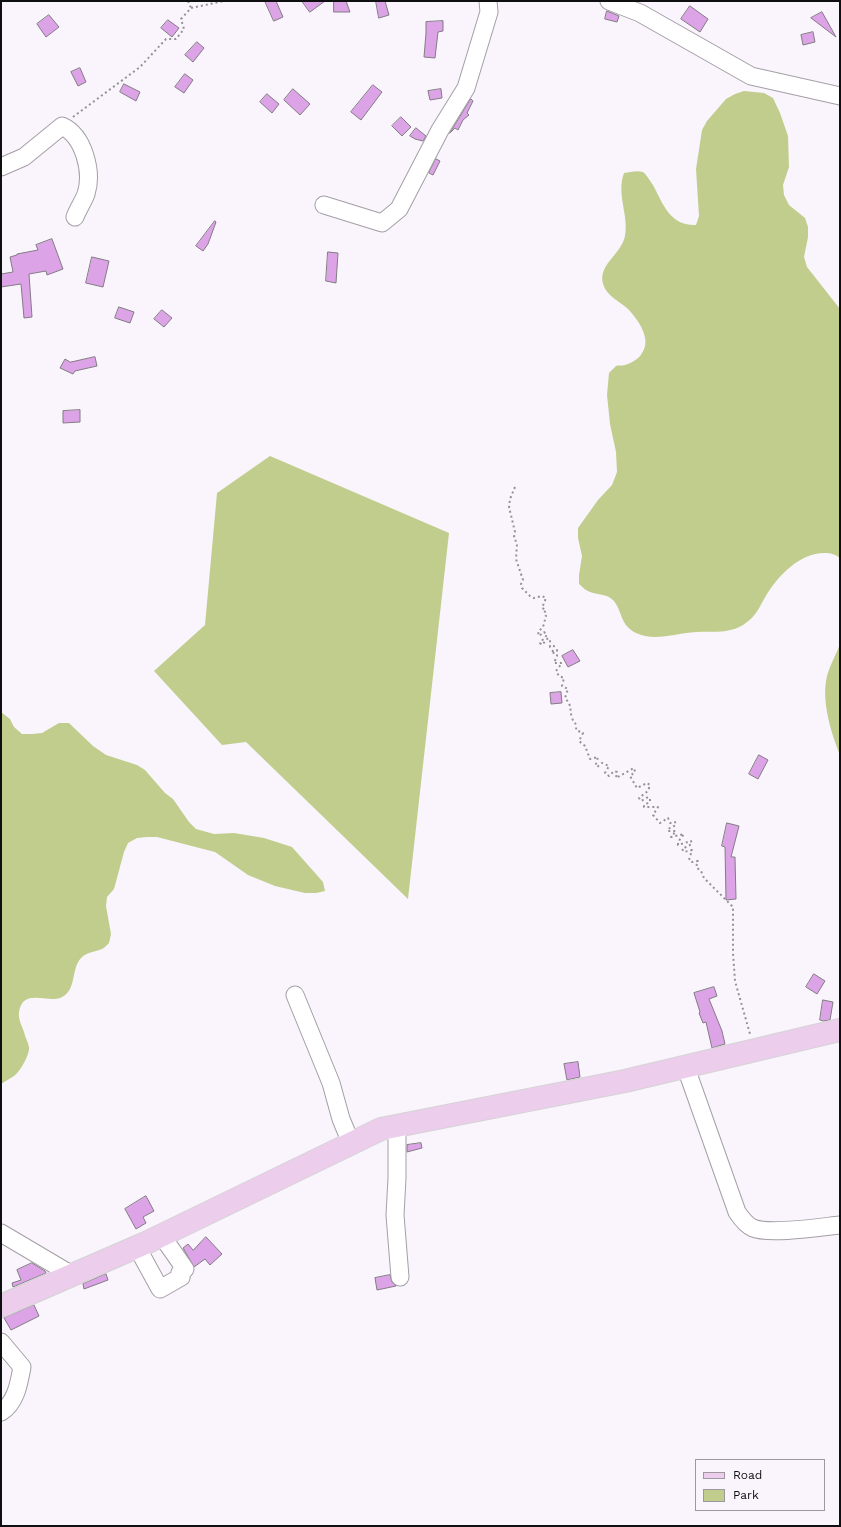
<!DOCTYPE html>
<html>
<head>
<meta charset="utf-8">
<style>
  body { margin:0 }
  #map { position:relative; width:841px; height:1527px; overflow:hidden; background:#faf4fc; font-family:"Work Sans",sans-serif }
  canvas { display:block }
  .frame { position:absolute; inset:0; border:2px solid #0f0e10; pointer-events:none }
  .legend { position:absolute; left:695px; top:1459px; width:130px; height:52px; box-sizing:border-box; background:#faf4fc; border:1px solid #9c989e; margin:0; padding:5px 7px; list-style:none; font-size:12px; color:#0f0e10 }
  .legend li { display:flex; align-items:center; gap:8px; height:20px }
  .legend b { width:20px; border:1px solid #9c989e }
</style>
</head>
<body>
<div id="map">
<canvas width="841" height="1527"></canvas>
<div class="frame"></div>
<ul class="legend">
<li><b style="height:5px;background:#eccdec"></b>Road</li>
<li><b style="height:11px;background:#c1cd8d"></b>Park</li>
</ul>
</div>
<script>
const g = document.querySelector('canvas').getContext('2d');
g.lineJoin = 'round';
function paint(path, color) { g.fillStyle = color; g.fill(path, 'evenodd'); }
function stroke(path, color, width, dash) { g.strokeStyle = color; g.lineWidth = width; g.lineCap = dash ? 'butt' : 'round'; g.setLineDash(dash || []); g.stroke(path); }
const green = new Path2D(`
  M 744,91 L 764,93 L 773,98 L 780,113 L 788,136 L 789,167 L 783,185 L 784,195 L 789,205 L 805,218 L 808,227 L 808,237 L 804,257 L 807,267 L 840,309 L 840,559 C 837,554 830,553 824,553 C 800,553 779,575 767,594 C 759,607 757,616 743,625 C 728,634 712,631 696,632 C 677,633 654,642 636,633 C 620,625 623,613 614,601 C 606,592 595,596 586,590 C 584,589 582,586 579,584 L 579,575 L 582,556 L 578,538 L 578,528 L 598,500 L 612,485 L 617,472 L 616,452 L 610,424 L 607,395 L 609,373 C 611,371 614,368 616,366 C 618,365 622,366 625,365 C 631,363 639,359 642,353 C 652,339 638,320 629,310 C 620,301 607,297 603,284 C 598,264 621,255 625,236 C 629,215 616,194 624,173 C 630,172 637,170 643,172 C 647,175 650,181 653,185 C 663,204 670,226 696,225 L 699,216 L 696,169 L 702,130 L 707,121 L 726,99 L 735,94 Z
  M 270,456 L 449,533 L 408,899 L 246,742 L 222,745 L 154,671 L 205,625 L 217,493 Z
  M 840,644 L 840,755 C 831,733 821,700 827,676 C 830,665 836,655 840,644 Z
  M 1,712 L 10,719 L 14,727 L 22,734 L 32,734 L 42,733 L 59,723 L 69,723 L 93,746 L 106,755 L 137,765 L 145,770 L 165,793 L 173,799 L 189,822 L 196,829 L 214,834 L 234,833 L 264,838 L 292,847 L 323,882 L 325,891 L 316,893 L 305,893 L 275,886 L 248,875 L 215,852 L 157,837 L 147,837 L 137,838 L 128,843 L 124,852 L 114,889 L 107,897 L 106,906 L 111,934 L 109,943 C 107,945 104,948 102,949 C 95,952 88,952 82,957 C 70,968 78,991 60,998 C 46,1003 23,988 19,1012 C 18,1019 22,1026 24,1032 C 25,1037 28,1042 29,1047 C 30,1054 20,1072 14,1076 C 10,1079 5,1081 1,1084 Z`);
const building = new Path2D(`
  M 265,1 L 276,1 L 283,17 L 274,21 Z
  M 302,1 L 325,1 L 310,12 Z
  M 334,1 L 346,1 L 350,12 L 334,12 Z
  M 376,1 L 385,1 L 389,15 L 379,18 Z
  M 690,6 L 708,19 L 700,32 L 681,19 Z
  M 607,11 L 619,16 L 617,22 L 605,19 Z
  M 822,12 L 836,37 L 811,18 Z
  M 49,15 L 59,27 L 46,37 L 37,24 Z
  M 168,20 L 179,28 L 172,37 L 161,28 Z
  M 443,21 L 443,31 L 438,32 L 435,58 L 424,57 L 426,33 L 426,22 Z
  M 813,32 L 815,42 L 803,45 L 801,35 Z
  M 197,42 L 204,48 L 193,62 L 185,55 Z
  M 80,68 L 86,82 L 78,86 L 71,72 Z
  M 185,74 L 193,80 L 184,93 L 175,87 Z
  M 124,84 L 140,92 L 136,101 L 120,92 Z
  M 373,85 L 382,92 L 361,120 L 351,112 Z
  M 293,89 L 310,104 L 300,115 L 284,100 Z
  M 441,89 L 442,98 L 430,100 L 428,91 Z
  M 267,94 L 279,104 L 272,113 L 260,102 Z
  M 471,99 L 473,101 L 467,113 L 469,115 L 463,120 L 458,130 L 455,128 L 450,133 Z
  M 401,117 L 411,127 L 402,136 L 392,126 Z
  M 416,128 L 426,136 L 423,141 L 415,139 L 410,136 Z
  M 436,159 L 440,161 L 433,175 L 429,173 Z
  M 215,221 L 216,222 L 208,244 L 203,251 L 196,246 Z
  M 52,239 L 63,269 L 47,275 L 46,271 L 29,274 L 32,317 L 24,318 L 21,284 L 1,287 L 1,274 L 13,272 L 10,257 L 17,255 L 17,254 L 38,250 L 36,245 Z
  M 328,252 L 338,253 L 336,283 L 326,281 Z
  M 92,257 L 109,261 L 103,287 L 86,283 Z
  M 119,307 L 134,312 L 130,323 L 115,318 Z
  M 162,310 L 172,318 L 164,327 L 154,319 Z
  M 95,357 L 97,366 L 75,371 L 73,374 L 60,368 L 65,359 L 70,362 Z
  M 80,410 L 80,422 L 63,423 L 63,411 Z
  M 573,650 L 580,661 L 568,667 L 562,656 Z
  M 561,692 L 562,703 L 551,704 L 550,693 Z
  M 759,755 L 768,760 L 758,779 L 749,774 Z
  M 727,823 L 739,826 L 731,857 L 735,857 L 736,899 L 726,900 L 725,847 L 722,846 Z
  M 814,974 L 825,981 L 817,994 L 806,987 Z
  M 714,987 L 717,996 L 709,999 L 722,1031 L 725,1044 L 712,1048 L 706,1022 L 703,1023 L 699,1013 L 700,1012 L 694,993 Z
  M 823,1000 L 833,1002 L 830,1020 L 823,1021 L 820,1020 Z
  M 578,1062 L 580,1077 L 567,1080 L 564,1064 Z
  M 421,1143 L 422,1148 L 407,1152 L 407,1145 Z
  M 146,1196 L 154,1211 L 143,1217 L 146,1223 L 136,1229 L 125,1209 Z
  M 206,1237 L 222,1254 L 210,1265 L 205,1259 L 194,1267 L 183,1248 L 188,1244 L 193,1250 Z
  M 32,1263 L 45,1271 L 46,1273 L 13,1287 L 12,1283 L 21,1280 L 17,1270 Z
  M 106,1274 L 108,1280 L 84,1289 L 83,1284 Z
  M 390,1275 L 392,1282 L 396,1286 L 377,1290 L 375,1278 Z
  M 34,1305 L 39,1316 L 11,1330 L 4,1318 Z`);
const path = new Path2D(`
  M 188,1 L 191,8
  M 73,117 L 140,67 L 166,39 L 176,39 L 184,29 L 181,19 L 191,8 L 224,1
  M 515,487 L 510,499 L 509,507 L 515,532 L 514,537 L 517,544 L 516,559 L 523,580 L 521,584 L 522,588 L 530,596 L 534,598 L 542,596 L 546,598 L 542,608 L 546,610 L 544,613 L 546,616 L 543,627 L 538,632 L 539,636 L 544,632 L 547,635 L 540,643 L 542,645 L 548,638 L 550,641 L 550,647 L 554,646 L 552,654 L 557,650 L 557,656 L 554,663 L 562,663 L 556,671 L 559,676 L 564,678 L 562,686 L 568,689 L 565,698 C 573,707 569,709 572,718 C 574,724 577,722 576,730 L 583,733 L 579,741 L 585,746 L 590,759 L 598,757 L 596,764 L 597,767 L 602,763 L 609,766 L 605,773 L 609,776 L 614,771 L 617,772 L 616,778 L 634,768 L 635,772 L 630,776 L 637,788 L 647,783 L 650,785 L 648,791 L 639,798 L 641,801 L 648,797 L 650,799 L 650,802 L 644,805 L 644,807 L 658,807 L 653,815 L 660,823 L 668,818 L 670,823 L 675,822 L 676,825 L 668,829 L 668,831 L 676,831 L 671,837 L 684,834 L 678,842 L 678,845 L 691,841 L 692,844 L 682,849 L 684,852 L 692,850 L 689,860 L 692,862 L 698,861 L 696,867 L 701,871 L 704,878 L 733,907 L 733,953 L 735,981 L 750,1034`);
const minor = new Path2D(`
  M 609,1 L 640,13 L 751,76 L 840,96
  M 1,167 L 24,157 L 62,126 C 84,136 93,172 86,194 C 83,202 78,209 75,217
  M 324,205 L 382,223 L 399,209 L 440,130 L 466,88 L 489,12 L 488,1
  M 295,995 L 331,1083 L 341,1119 L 351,1143
  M 686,1068 L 737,1212 C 741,1218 746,1225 753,1228 C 769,1235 821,1227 840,1225
  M 397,1126 L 397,1178 L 395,1215 L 400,1277
  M 1,1233 L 72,1275
  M 137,1247 L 160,1289 L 181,1277 L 180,1273 L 185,1269 L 162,1236
  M 1,1342 L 22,1367 C 19,1383 16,1403 1,1412`);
const major = new Path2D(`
  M 1,1306 L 148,1242 L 381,1129 L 625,1081 L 840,1030`);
paint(green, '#c1cd8d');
paint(building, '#dca3e6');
stroke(building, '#827c83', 1);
stroke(minor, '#a49fa6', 19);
stroke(major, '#d4d4d4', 24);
stroke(path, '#959196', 2, [2, 3]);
stroke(minor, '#fff', 17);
stroke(major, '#eccdec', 22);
</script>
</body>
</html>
